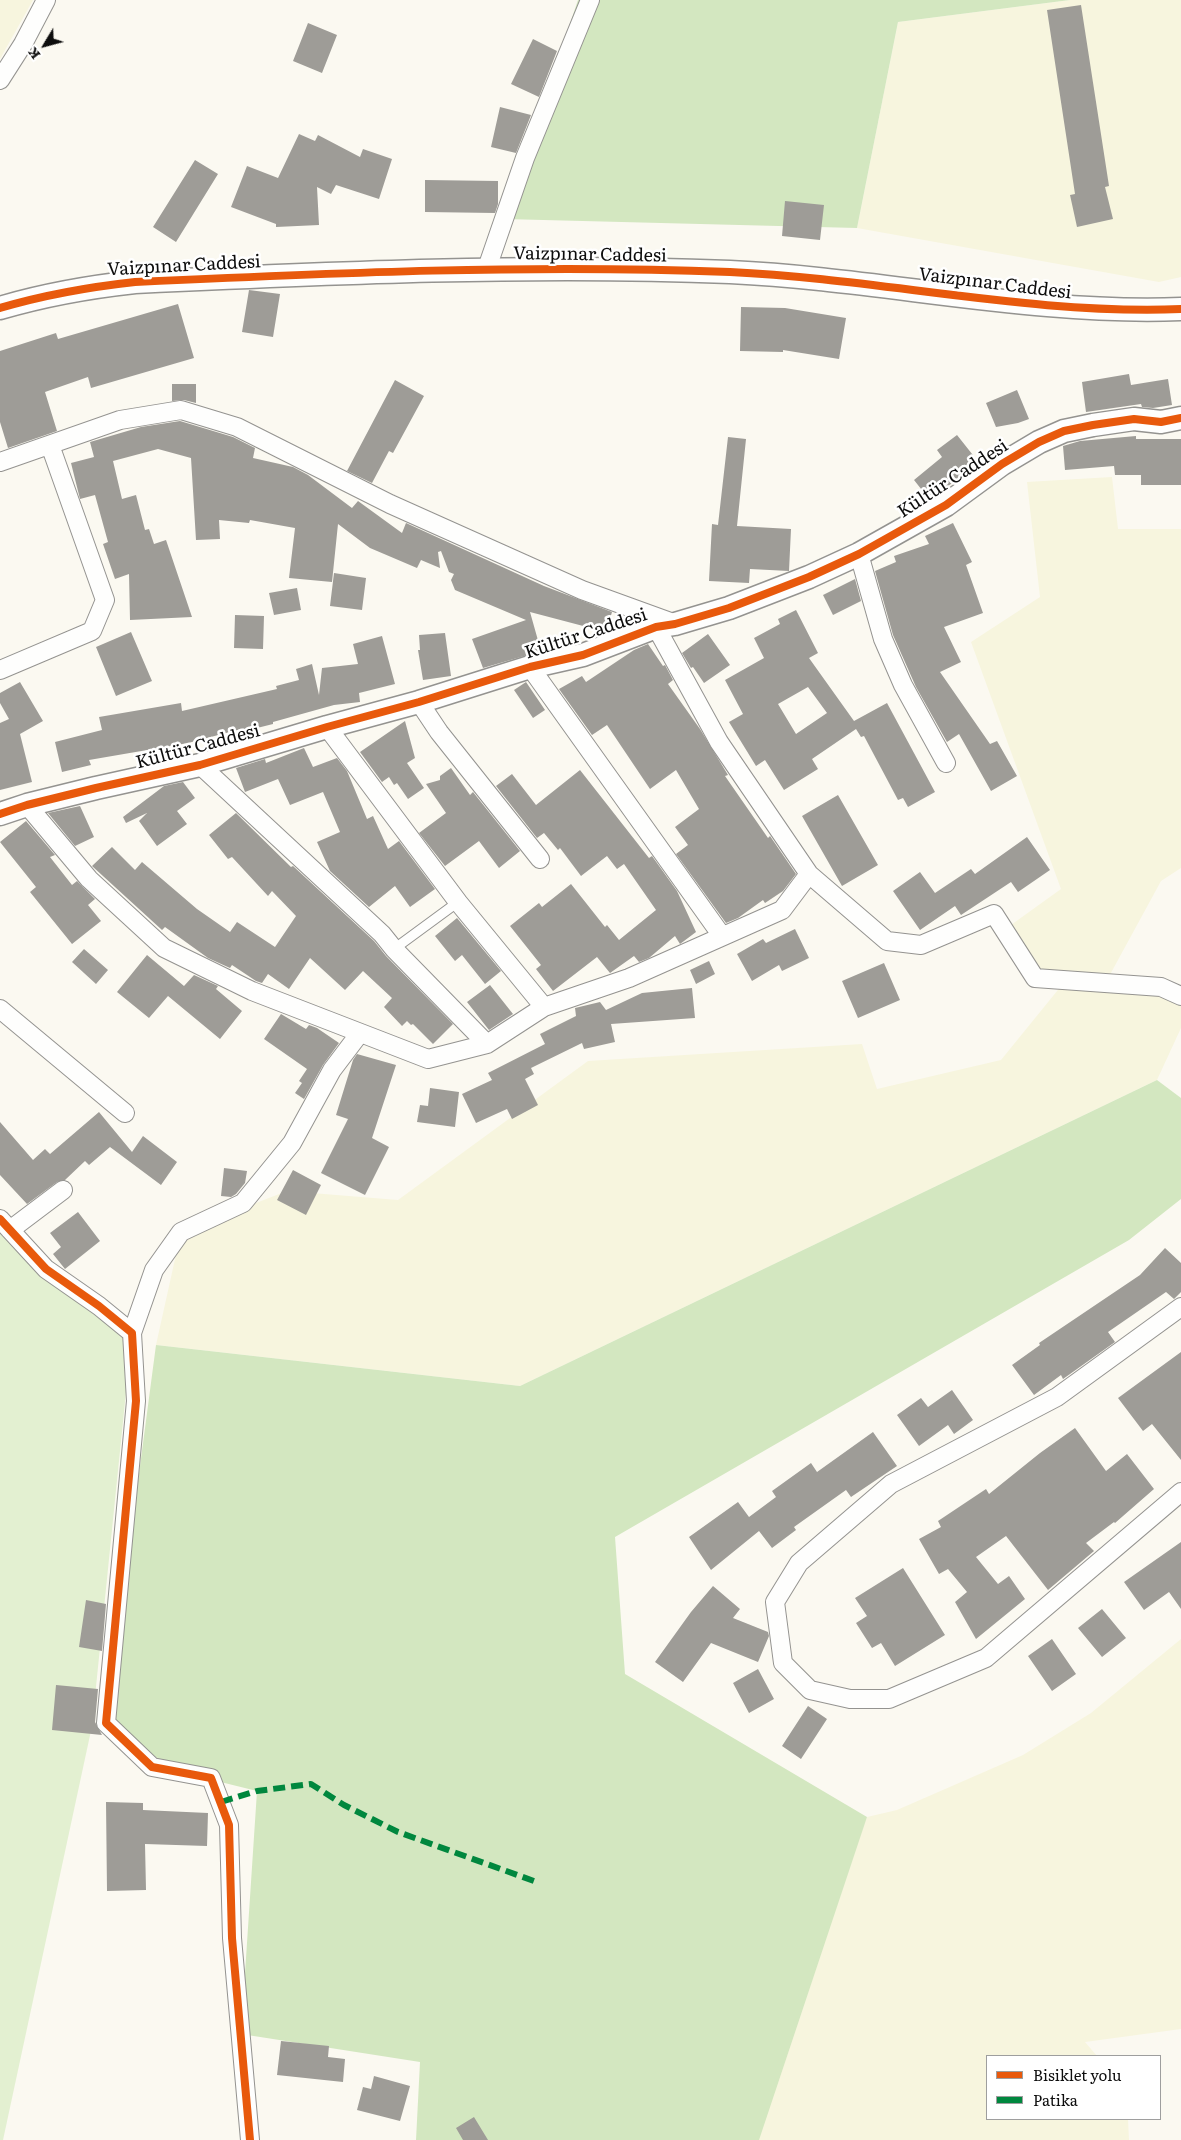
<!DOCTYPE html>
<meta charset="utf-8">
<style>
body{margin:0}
#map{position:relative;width:1181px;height:2140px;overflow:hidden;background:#fbf9f1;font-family:Literata,serif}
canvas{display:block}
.legend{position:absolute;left:986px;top:2055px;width:175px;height:65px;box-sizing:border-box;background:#fff;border:1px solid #9e9e9e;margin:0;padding:6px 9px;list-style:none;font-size:15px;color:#0d0d0d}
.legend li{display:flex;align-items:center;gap:10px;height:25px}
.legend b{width:25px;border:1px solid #9e9e9e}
.north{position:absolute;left:20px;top:20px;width:50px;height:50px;-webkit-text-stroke:4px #fff;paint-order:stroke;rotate:233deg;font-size:14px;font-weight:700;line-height:20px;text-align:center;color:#0d0d0d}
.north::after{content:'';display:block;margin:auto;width:18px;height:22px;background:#0d0d0d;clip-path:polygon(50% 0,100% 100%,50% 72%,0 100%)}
</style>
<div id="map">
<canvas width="1181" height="2140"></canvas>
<ul class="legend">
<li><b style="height:6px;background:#e8590c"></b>Bisiklet yolu</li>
<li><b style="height:6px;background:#00873e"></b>Patika</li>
</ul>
<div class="north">K</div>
</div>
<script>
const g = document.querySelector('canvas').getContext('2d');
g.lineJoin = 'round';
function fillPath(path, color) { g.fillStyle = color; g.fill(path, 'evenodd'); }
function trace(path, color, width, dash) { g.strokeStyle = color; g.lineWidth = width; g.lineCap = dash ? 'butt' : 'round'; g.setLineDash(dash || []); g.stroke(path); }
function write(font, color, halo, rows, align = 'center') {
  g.font = font + ' Literata,serif'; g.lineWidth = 5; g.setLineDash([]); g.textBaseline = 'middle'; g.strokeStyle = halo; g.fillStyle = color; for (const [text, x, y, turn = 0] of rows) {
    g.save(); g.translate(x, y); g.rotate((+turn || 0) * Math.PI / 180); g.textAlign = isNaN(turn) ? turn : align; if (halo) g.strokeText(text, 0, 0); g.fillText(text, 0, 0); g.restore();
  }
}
fillPath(new Path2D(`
 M0 0H33L0 59Z
 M1070 0H1181V277L1159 282 857 228 898 22Z
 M1112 477 1118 529H1181V868L1161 881 1106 982 1073 980 1181 1000V1028L1157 1080 520 1386 156 1345 181 1232 287 1191 398 1200 588 1061 862 1044 877 1089 1001 1060 1066 980 1035 978 1004 930 1061 889 971 642 1040 597 1027 482Z
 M1181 1639V2029L1085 2042 1097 2056H987V2119H1128L1129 2140H756L815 1938 867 1817 897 1810 1023 1755 1091 1713Z`), '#f7f5de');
fillPath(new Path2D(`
 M0 1215 132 1333 92 1726 3 2140H0Z`), '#e3f0d1');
fillPath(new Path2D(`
 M578 0H1070L898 22 857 228 504 219Z
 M1157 1080 1181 1098V1199L1129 1240 615 1537 625 1674 867 1817 759 2140H416L420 2062 241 2034 257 1791 176 1771 106 1723 156 1345 520 1386Z`), '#d3e7c0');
fillPath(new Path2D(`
 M1081 5 1109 186 1105 187 1113 219 1077 227 1070 195 1075 194 1047 10Z
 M308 23 337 35 322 73 293 61Z
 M533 39 557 51 539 97 511 84Z
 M500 107 531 115 516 153 491 147Z
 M299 134 315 141 318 135 360 157 363 149 392 159 379 199 336 185 331 194 317 187 319 225 276 227V224L231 207 247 166 278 178Z
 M195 160 218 174 176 242 153 227Z
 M425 180 498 181V204L495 213 425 212Z
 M785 201 824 205 820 240 782 236Z
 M249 290 280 294 273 337 242 332Z
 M178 304 194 358 91 388 88 377 45 392 57 431 8 448 0 422V351L56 333 58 339Z
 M741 307 785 308 846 318 839 359 783 350V352L740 351Z
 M1129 374 1131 385 1168 379 1172 405 1153 408 1142 407 1141 404 1086 412 1082 382Z
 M395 380 424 396 393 453 389 451 372 483 347 471Z
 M172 384H196V403L184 400 172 401Z
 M1017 390 1029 419 1018 423 996 427 986 403Z
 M180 421 233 437 255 448 253 458 293 467 308 475 352 508 358 501 402 533 406 523 544 586 612 612 606 632 530 612 541 651 483 668 472 639 526 620 455 590 451 580 454 574 449 572 441 551 438 552 440 568 421 560 417 568 370 548 338 524 332 582 289 578 295 528 250 520 249 523 219 520 220 539 196 540 191 458 158 449 113 461 122 499 136 495 145 530 149 529 154 544 166 540 192 617 130 620 129 574 115 579 103 544 108 542 95 495 80 499 71 463 94 457 90 442 141 427Z
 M957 435 980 464 929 499 914 480 942 457 937 450Z
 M1136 436V439H1181V485H1141V475H1115L1114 466 1065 470 1063 446 1080 441Z
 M728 437 746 439 737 526 791 529 789 571 750 569 749 583 709 581 712 524 718 525Z
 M953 523 972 562 966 565 983 613 944 627 961 662 940 672 990 744 997 741 1017 776 991 791 959 734 947 742 916 687 893 635 875 571 896 562 894 556 929 544 925 536Z
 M334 573 366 578 362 610 330 606Z
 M855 579 861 601 833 615 823 595Z
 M297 588 301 610 274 615 269 593Z
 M796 610 818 653 809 658 854 721 887 703 935 792 908 807 903 798 898 800 864 736 861 737 856 729 812 759 818 769 784 790 765 760 756 766 729 722 743 714 725 680 764 658 754 638 780 624 778 619ZM808 687 827 713 796 734 778 704Z
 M235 615 264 616 263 649 234 648Z
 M131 632 152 681 116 696 96 647Z
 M445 633 451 676 423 680 418 650H420L419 635Z
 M708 634 730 665 704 683 693 667 691 668 682 653Z
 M382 636 395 684 359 693 360 702 334 705 273 722V724L253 729 255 735 243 738 241 729 188 743 89 760 91 765 62 772 55 742 102 730 99 717 181 703 182 711 277 689 276 686 299 680 296 669 312 664 319 695 322 668 358 664 353 644Z
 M648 644 663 666 665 665 673 680 668 684 700 729 728 775 725 776 768 838 770 836 796 874 783 891 765 903 763 900 738 918 726 923 676 854 688 845 675 827 699 809 676 770 650 789 607 725 592 735 559 689 582 676 586 682 634 650Z
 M20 682 43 721 20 734 32 782 0 790V723L9 719 0 703V693Z
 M526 682 545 710 533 718 514 690Z
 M405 721 415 758 407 763 424 788 408 799 397 783 394 785 389 777 382 782 360 752Z
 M304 748 313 767 337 758 347 771 367 819 373 816 388 849 399 841 435 889 410 907 395 886 369 907 330 871 317 842 340 832 323 792 290 805 278 779 245 792 236 768 265 759 266 763Z
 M451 768 470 795 473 792 520 851 499 868 479 841 445 866 419 833 446 813 426 784 440 780V776Z
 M580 770 649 858 652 856 677 891 696 932 680 944 675 936 649 958 639 962 634 956 610 973 597 957 553 991 536 969 541 965 510 926 539 903 542 907 571 884 605 927 607 925 619 940 656 910 624 864 617 869 607 856 581 876 560 848 558 850 544 833 537 838 496 786 512 774 536 805Z
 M183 782 195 798 177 811 187 824 157 846 139 821 147 813 126 823 123 817 164 786Z
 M838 795 878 865 842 886 802 816Z
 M80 806 94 837 75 846 48 813Z
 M236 813 291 867 293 866 374 941 386 956 453 1024 433 1044 413 1024 411 1025 407 1021 402 1026 384 1007 392 998 363 971 345 990 310 958 289 989 268 974 262 983 256 981 232 965 230 968 208 958 165 927 162 930 92 866 112 847 135 870 142 862 197 909 230 932 237 922 275 947 296 916 272 891 268 896 232 857 228 859 209 835Z
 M26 821 55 855 50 857 72 885 77 881 95 899 88 905 101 921 72 944 30 892 36 887 0 842Z
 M1027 837 1050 870 1018 892 1011 882 961 915 955 906 920 930 893 891 920 872 935 893 971 869 975 874Z
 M457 918 501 971 485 984 462 955 455 961 435 936Z
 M795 929 809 958 782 971 779 965 752 981 737 954 763 939 766 943Z
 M84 949 108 970 96 984 72 962Z
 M147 955 184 986 194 975 218 986 216 989 242 1011 220 1039 168 996 149 1018 117 992Z
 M709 961 715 974 696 984 690 970Z
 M884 963 900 1000 858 1018 842 981Z
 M490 985 513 1014 489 1030 467 1002Z
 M692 988 695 1018 611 1024 615 1042 584 1049 582 1043 531 1068 534 1074 525 1079 538 1105 512 1119 507 1109 476 1123 462 1094 492 1080 488 1073 545 1044 540 1034 576 1016 575 1008 600 1002 606 1010 642 993Z
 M281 1014 306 1029 309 1025 317 1028 339 1043 323 1065 304 1099 295 1093 302 1083 299 1081 307 1069 264 1039Z
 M357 1054 396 1065 372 1138 389 1147 365 1195 321 1173 348 1119 336 1115 353 1060Z
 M430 1088 459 1092 455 1127 417 1122 420 1105 428 1106Z
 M99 1112 132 1152 143 1136 177 1162 161 1185 110 1147 89 1165 85 1161 65 1180 57 1182 27 1204 0 1175V1122L33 1160 45 1149 50 1154Z
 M224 1168 247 1171 245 1183 236 1194 231 1197 221 1196Z
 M293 1170 321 1185 306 1215 277 1200Z
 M78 1212 100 1241 65 1269 53 1254 61 1247 50 1233Z
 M1165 1248 1181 1263V1292L1174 1299 1166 1292 1108 1332 1115 1342 1063 1379 1061 1375 1034 1395 1012 1365 1040 1345 1039 1343 1140 1275Z
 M1181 1352V1460L1152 1424 1143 1431 1118 1398Z
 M952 1390 973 1420 954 1434 948 1425 919 1446 897 1415 921 1398 928 1407Z
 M1075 1428 1106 1471 1127 1454 1154 1489 1115 1523 1114 1522 1086 1543 1094 1551 1048 1590 1006 1536 976 1557 998 1584 1009 1576 1025 1599 976 1639 955 1602 967 1592 948 1569 939 1574 919 1539 941 1527 938 1521 986 1489 989 1494 1040 1453Z
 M873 1432 897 1466 851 1497 846 1490 794 1527 796 1530 772 1548 759 1531 711 1570 689 1537 738 1502 749 1517 776 1497 772 1491 811 1463 817 1472Z
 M1181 1542V1609L1169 1592 1144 1610 1124 1582Z
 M903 1568 945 1635 895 1666 881 1643 872 1648 856 1623 867 1616 855 1598Z
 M713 1586 740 1609 733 1618 768 1632 769 1636 758 1662 711 1643 683 1682 655 1662 691 1612Z
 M86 1600 106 1604 102 1651 79 1647Z
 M1102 1609 1126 1638 1102 1657 1078 1628Z
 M1052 1639 1076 1674 1052 1691 1028 1656Z
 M758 1669 774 1699 749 1713 733 1683Z
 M56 1685 98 1689 95 1722 102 1735 52 1730Z
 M808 1706 827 1719 801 1759 782 1746Z
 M106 1802 143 1803V1810L208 1813 207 1846 145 1844 146 1890 107 1891Z
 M281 2041 329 2046 328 2057 345 2059 343 2082 277 2075Z
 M374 2076 410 2086 400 2121 357 2110 363 2087 371 2089Z
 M474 2117 488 2140H463L456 2128Z`), '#9e9c97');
const service = new Path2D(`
 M394 949 458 902`);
const minor = new Path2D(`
 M0 80 23 44 46 0
 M487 268 525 158 590 0
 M0 462 120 420 181 410 237 427 390 504 582 590 673 623
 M859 554 883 639 903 685 946 763
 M656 627 719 742 809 874 887 941 921 945 994 914 1035 978 1161 987 1181 996
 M530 667 722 936
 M0 670 92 631 105 600 50 445
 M419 702 439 732 540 859
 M327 727 458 902 544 1007
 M200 765 382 934 394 949 487 1044
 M27 805 89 879 164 948 252 991 428 1059 487 1044 544 1007 629 978 782 910 809 874
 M0 1009 125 1113
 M0 1219 46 1269 99 1306 132 1333 136 1401 106 1723 152 1767 211 1778 229 1825 232 1938 250 2140
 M10 1230 63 1190
 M1181 1307 1057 1397 891 1484 799 1563 775 1602 783 1663 810 1690 850 1699H889L986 1658 1181 1492
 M132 1333 154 1270 181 1232 243 1203 292 1143 332 1070 360 1033`);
const tertiary = new Path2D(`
 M0 308C44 295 89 287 135 282 333 273 532 264 730 272 881 279 1030 315 1181 309
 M0 814 27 805 96 788 200 765 327 727 419 702 530 667 583 655 656 627 675 624 729 608 809 577 859 554 946 505 1002 464 1039 442 1064 431 1093 425 1134 419 1161 422 1181 418`);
trace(service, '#949390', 11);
trace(minor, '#949390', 20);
trace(tertiary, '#949390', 25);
trace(service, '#fefefd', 9);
trace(minor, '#fefefd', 18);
trace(tertiary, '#fefefd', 22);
trace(new Path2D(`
 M221 1802 257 1791 311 1784 344 1805 398 1832 534 1881`), '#00873e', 6, [12, 6]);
trace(new Path2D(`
 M0 308C44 295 89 287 135 282 333 273 532 264 730 272 881 279 1030 315 1181 309
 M0 814 27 805 96 788 200 765 327 727 419 702 530 667 583 655 656 627 675 624 729 608 809 577 859 554 946 505 1002 464 1039 442 1064 431 1093 425 1134 419 1161 422 1181 418
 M0 1219 46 1269 99 1306 132 1333 136 1401 106 1723 152 1767 211 1778 229 1825 232 1938 250 2140`), '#e8590c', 8);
write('18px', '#0d0d0d', '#fff', [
 ["Vaizpınar Caddesi",590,255,1],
 ["Vaizpınar Caddesi",184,266,-3],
 ["Vaizpınar Caddesi",995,284,7],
 ["Kültür Caddesi",953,479,-33],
 ["Kültür Caddesi",586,634,-18],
 ["Kültür Caddesi",198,747,-15]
]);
</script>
